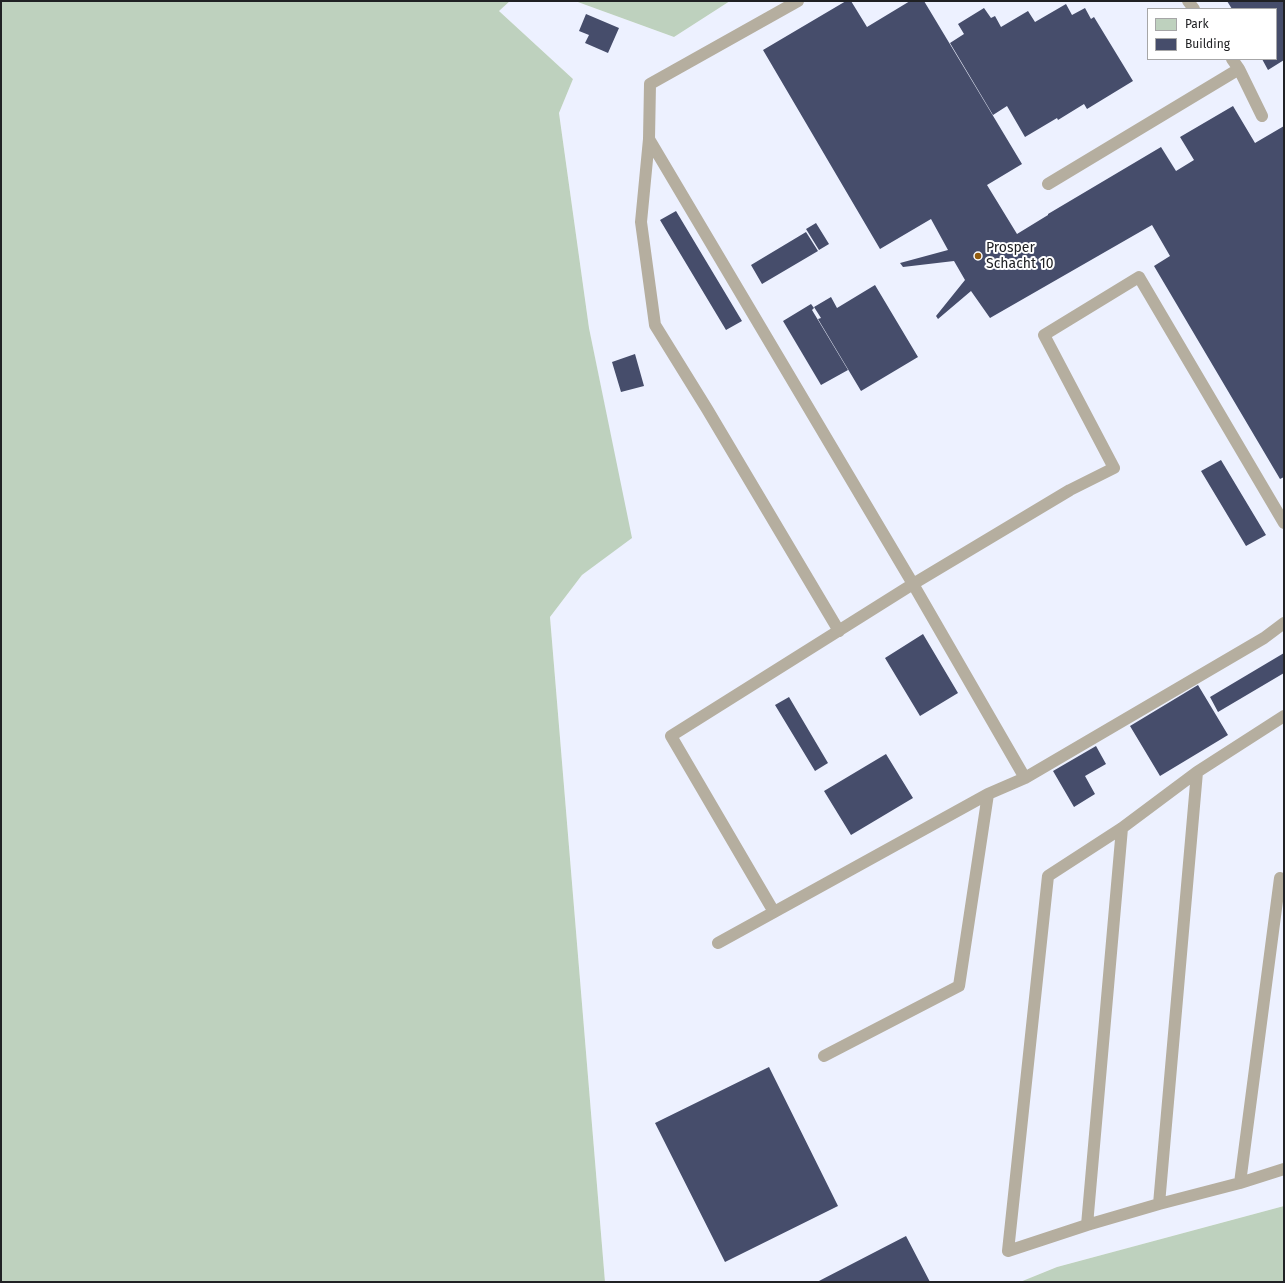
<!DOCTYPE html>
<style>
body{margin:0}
#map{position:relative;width:1285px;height:1283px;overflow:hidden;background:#f9fafe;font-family:"Fira Sans",sans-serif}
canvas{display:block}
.frame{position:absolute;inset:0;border:2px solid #202124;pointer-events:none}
.legend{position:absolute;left:1147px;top:8px;width:130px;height:52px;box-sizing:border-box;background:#fff;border:1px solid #a6a6a7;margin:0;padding:5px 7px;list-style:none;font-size:12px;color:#202124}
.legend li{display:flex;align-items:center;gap:8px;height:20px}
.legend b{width:20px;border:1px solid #a6a6a7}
</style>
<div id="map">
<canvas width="1285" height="1283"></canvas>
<div class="frame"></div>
<ul class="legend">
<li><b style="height:11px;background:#bed1be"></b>Park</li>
<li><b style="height:11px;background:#464d6b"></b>Building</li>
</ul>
</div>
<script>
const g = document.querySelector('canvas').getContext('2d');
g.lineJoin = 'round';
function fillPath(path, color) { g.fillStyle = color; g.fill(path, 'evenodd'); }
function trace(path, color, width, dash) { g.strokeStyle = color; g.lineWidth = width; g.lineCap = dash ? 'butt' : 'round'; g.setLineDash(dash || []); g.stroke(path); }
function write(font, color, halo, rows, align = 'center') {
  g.font = font + ' "Fira Sans",sans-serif'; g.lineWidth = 4; g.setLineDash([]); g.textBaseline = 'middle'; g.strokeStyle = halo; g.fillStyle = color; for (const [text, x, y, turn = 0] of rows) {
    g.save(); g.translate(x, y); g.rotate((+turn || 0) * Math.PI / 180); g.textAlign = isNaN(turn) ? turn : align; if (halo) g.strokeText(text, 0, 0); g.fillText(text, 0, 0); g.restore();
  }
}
fillPath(new Path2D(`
 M510 1H575L674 37 730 1H1284V1206L1057 1267 1020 1282H605L550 617 582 575 631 538 589 328 559 113 573 79 499 11ZM1148 9H1276V59H1148Z`), '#edf1ff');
fillPath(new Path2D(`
 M1 1H510L499 11 573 79 559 113 589 328 632 538 582 575 550 617 605 1282H1Z
 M575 1H730L674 37Z
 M1284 1206V1282H1020L1057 1267Z`), '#bed1be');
fillPath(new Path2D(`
 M846 1H851L867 27 910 1H924L1022 164 987 185 1017 234 1048 215V214L1161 147 1176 171 1194 160 1180 137 1233 106 1255 143 1284 126V477L1280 479 1154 266 1170 256 1152 225 990 318 971 291 938 319 936 316 965 280 954 261 903 267 900 263 948 250 931 219 880 249 763 50Z
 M1227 1H1284V60L1268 70 1262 59H1276V9H1232Z
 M1066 4 1072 15 1085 8 1091 19 1094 17 1133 81 1087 109 1084 104 1058 120 1057 118 1025 137 1007 106 993 115 950 43 964 34 958 24 984 8 991 18 995 16 1001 27 1028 11 1035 22Z
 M586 14 619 28 608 53 585 43 589 35 579 31Z
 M676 211 742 321 726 330 660 220Z
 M816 223 829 244 819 250 806 229Z
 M806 232 818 251 762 284 751 265Z
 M875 285 918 357 861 391 818 319 821 318 814 307 831 297 837 308Z
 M811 304 814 308 812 310 848 370 821 385 783 321Z
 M635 354 644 386 621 392 612 362Z
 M1221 460 1266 535 1246 546 1201 471Z
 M923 634 958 693 920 716 885 658Z
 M1284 653V673L1218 712 1210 697Z
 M1198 685 1228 735 1160 776 1130 726Z
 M789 697 828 763 815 771 775 705Z
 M1096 746 1106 764 1085 776 1095 794 1074 807 1053 771Z
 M886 754 913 798 851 835 824 791Z
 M769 1067 838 1206 725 1262 655 1123Z
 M906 1236 930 1282H817Z`), '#464d6b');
trace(new Path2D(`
 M798 1 650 84 649 139 913 584 1025 778
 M1188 1 1194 9
 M1232 59 1239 69 1262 116
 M649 139 641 222 655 325 707 409 839 631
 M1048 184 1239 69
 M1280 878 1240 1183 1284 1169
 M774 912 671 736 913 584 1070 490 1114 468 1044 335 1139 277 1284 523
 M718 943 988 794 1025 778 1264 638 1284 623
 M824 1056 959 986 988 794
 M1240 1183 1159 1204 1087 1225 1008 1251 1048 876 1122 828 1197 772 1284 716
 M1159 1204 1197 772
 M1087 1225 1122 828`), '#b5ae9f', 12);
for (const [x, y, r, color] of [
 [978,256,4,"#915c10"]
]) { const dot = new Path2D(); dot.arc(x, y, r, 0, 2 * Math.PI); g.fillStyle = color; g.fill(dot); trace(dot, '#fff', 1.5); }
write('14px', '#202124', '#fff', [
 ["Prosper",986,248],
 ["Schacht 10",986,264]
], 'left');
</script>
